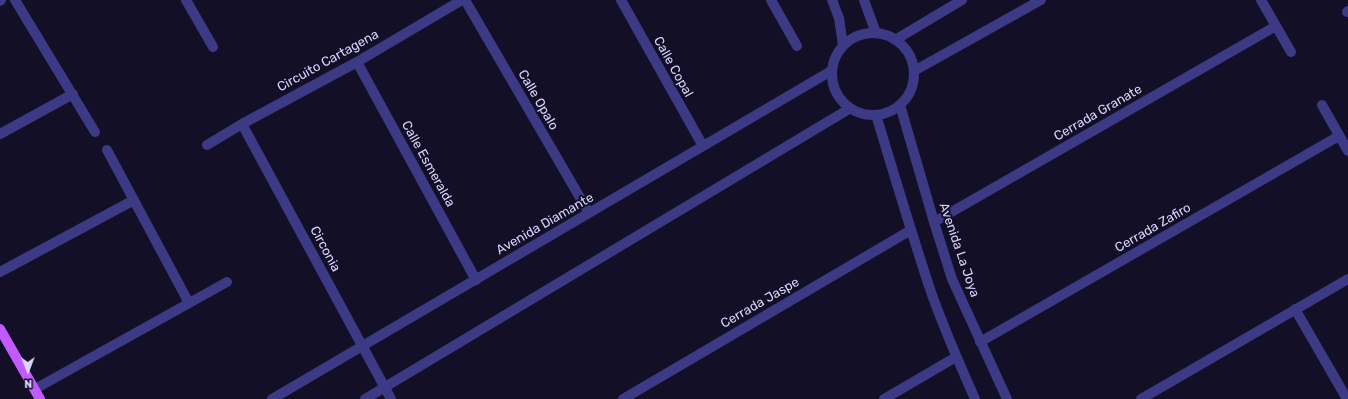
<!DOCTYPE html>
<style>
body{margin:0}
#map{position:relative;width:1348px;height:399px;overflow:hidden;background:#130f26;font-family:Rubik,sans-serif}
canvas{display:block}
.north{position:absolute;left:8px;top:351px;width:40px;height:40px;-webkit-text-stroke:3px #130f26;paint-order:stroke;rotate:179deg;font-size:11px;font-weight:700;line-height:16px;text-align:center;color:#d9d4ff}
.north::after{content:'';display:block;margin:auto;width:14px;height:18px;background:#d9d4ff;clip-path:polygon(50% 0,100% 100%,50% 72%,0 100%)}
</style>
<div id="map">
<canvas width="1348" height="399"></canvas>
<div class="north">N</div>
</div>
<script>
const g = document.querySelector('canvas').getContext('2d');
g.lineJoin = 'round';
function trace(path, color, width, dash) { g.strokeStyle = color; g.lineWidth = width; g.lineCap = dash ? 'butt' : 'round'; g.setLineDash(dash || []); g.stroke(path); }
function write(font, color, halo, rows, align = 'center') {
  g.font = font + ' Rubik,sans-serif'; g.lineWidth = 4; g.setLineDash([]); g.textBaseline = 'middle'; g.strokeStyle = halo; g.fillStyle = color; for (const [text, x, y, turn = 0] of rows) {
    g.save(); g.translate(x, y); g.rotate((+turn || 0) * Math.PI / 180); g.textAlign = isNaN(turn) ? turn : align; if (halo) g.strokeText(text, 0, 0); g.fillText(text, 0, 0); g.restore();
  }
}
trace(new Path2D(`
 M15 0 95 132
 M186 0 213 47
 M465 0 589 213
 M621 0 703 146
 M771 0 797 46
 M1261 0 1291 52
 M0 1 1 0
 M1347 12 1348 11
 M895 40 962 0
 M357 62 476 280
 M914 71 1041 0
 M1322 105 1348 151
 M242 124 391 399
 M0 134 73 94
 M207 145 242 124 357 62 462 0
 M107 150 189 303
 M934 222 1276 26
 M0 272 134 200
 M1295 309 1347 399
 M980 342 1339 136
 M35 389 227 282
 M272 399 831 71
 M365 399 849 109
 M623 399 911 230
 M884 399 956 357
 M1141 399 1348 279`), '#3d3a85', 10);
trace(new Path2D(`
 M832 0 839 18 843 45
 M864 0 876 33
 M832 74a41 41 0 1 1 82 0a41 41 0 1 1-82 0Z
 M900 105 934 222 952 279 1007 399
 M876 115C894 174 911 232 930 289 943 327 959 363 975 399`), '#3d3a85', 10);
trace(new Path2D(`
 M0 329 40 399`), '#c25bff', 10);
write('13px', '#d9d4ff', '#130f26', [
 ["Circuito Cartagena",328,61,-29],
 ["Calle Copal",673,67,61],
 ["Calle Opalo",538,100,60],
 ["Cerrada Granate",1098,113,-30],
 ["Calle Esmeralda",428,164,61],
 ["Avenida Diamante",545,224,-30],
 ["Cerrada Zafiro",1153,228,-30],
 ["Circonia",325,249,62],
 ["Avenida La Joya",959,250,71],
 ["Cerrada Jaspe",760,303,-30]
]);
</script>
